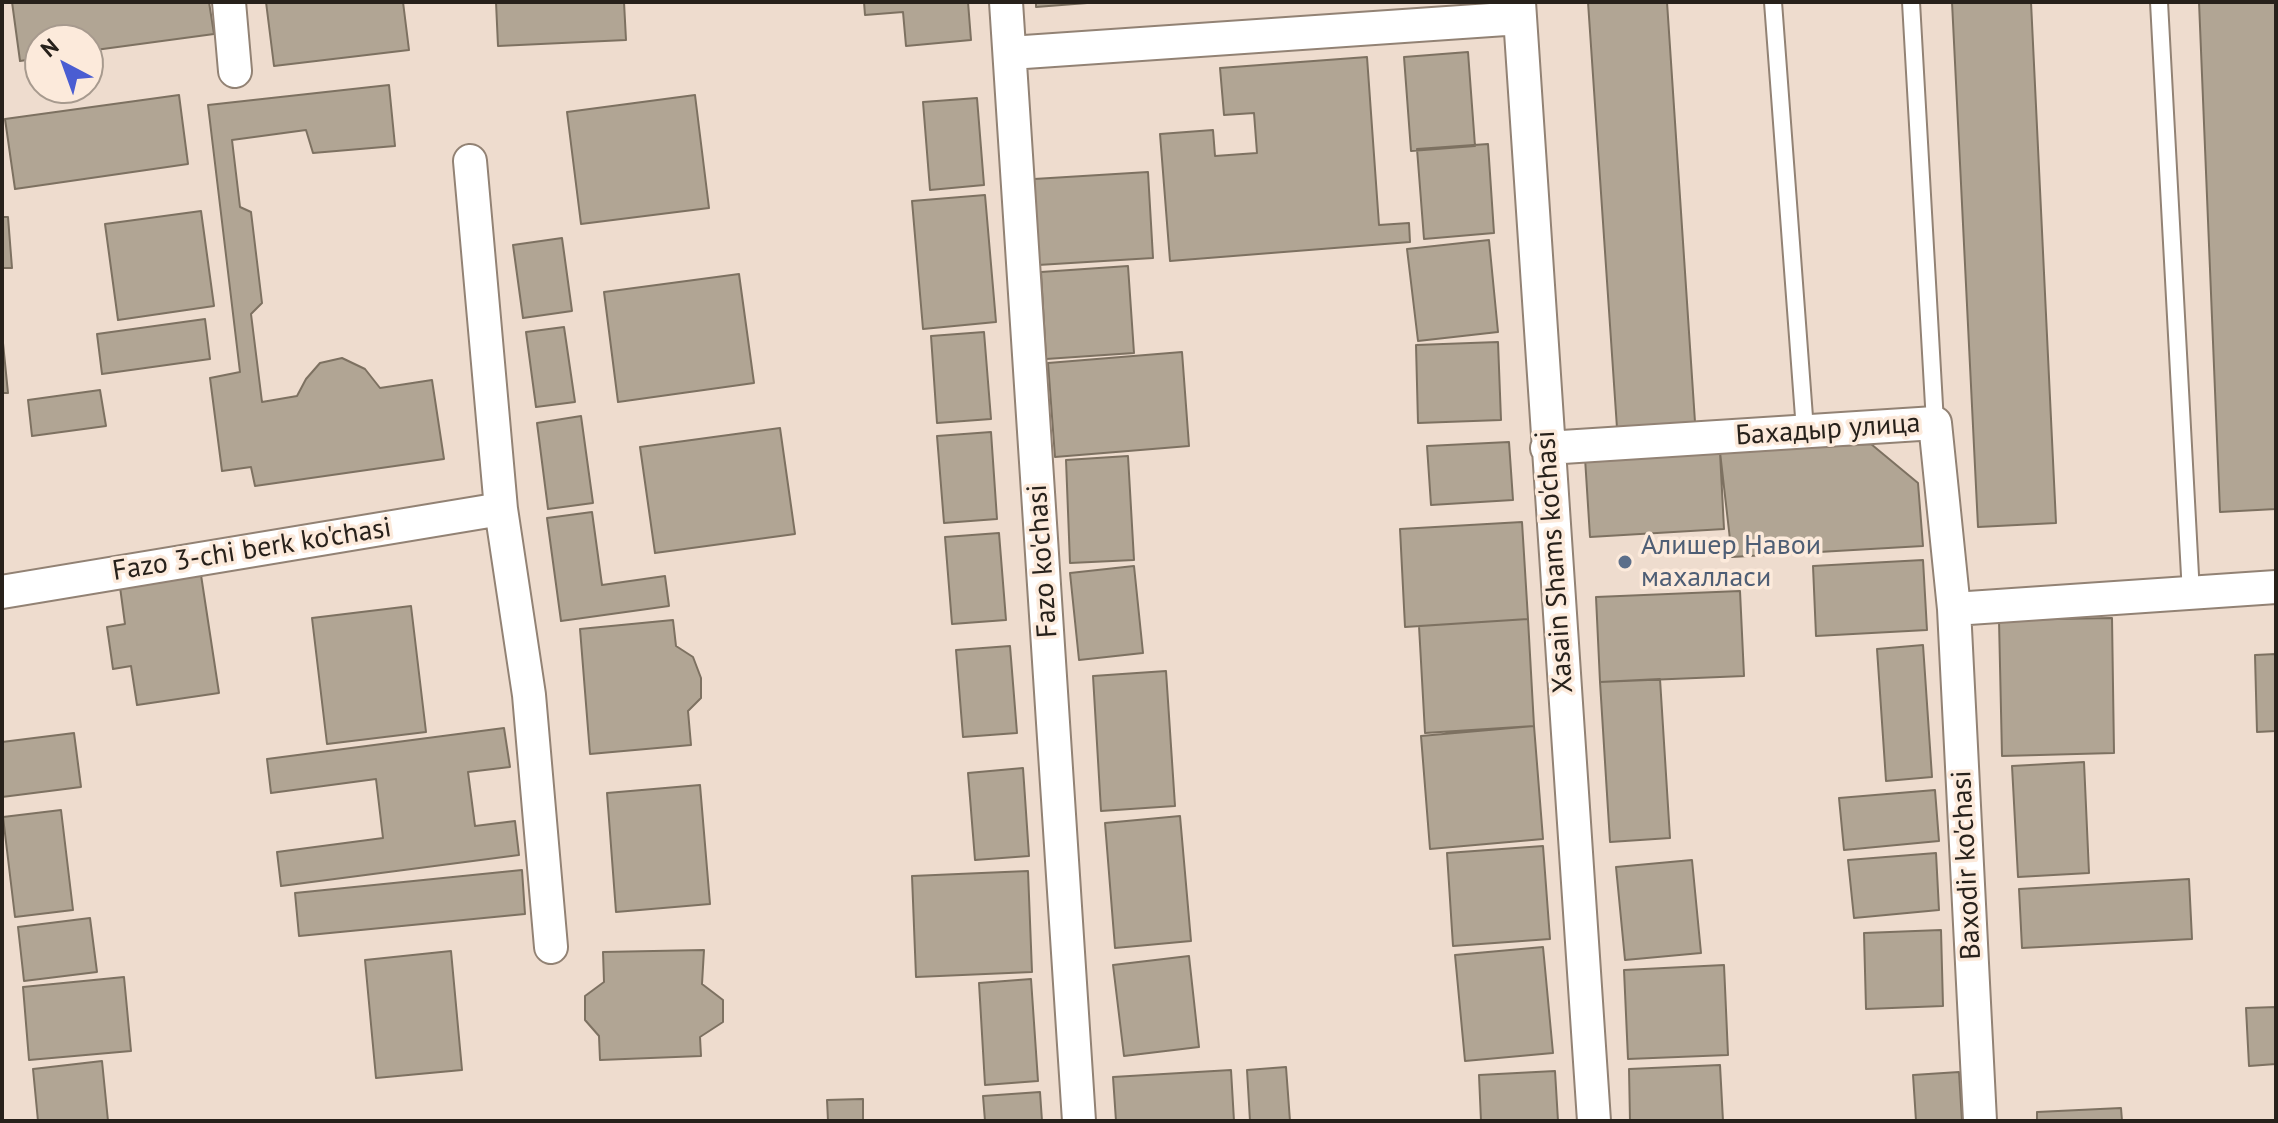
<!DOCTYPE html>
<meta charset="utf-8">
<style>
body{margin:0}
#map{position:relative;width:2278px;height:1123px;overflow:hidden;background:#eedcce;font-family:"PT Sans",sans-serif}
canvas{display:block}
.frame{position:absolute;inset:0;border:4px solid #27211b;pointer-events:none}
.north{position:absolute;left:24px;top:24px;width:80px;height:80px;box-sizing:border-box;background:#fceadb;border:2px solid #a79a8e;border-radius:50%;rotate:319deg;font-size:22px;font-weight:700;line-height:32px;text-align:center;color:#27211b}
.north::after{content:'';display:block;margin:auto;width:28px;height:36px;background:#4a5dd2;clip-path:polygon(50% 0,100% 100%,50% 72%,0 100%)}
</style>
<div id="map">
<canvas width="2278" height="1123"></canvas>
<div class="frame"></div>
<div class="north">N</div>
</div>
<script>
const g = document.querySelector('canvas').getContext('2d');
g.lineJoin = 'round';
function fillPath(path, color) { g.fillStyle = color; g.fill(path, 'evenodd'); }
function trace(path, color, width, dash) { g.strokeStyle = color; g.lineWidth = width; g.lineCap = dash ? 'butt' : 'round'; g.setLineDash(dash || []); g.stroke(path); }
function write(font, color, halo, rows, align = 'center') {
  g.font = font + ' "PT Sans",sans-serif'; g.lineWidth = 7; g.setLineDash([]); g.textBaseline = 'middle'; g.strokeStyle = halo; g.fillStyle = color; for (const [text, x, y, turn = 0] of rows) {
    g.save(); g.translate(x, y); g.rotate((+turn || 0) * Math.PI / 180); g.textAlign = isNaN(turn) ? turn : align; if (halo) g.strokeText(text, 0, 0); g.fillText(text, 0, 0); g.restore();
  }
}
const building = new Path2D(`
 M12 2H209L214 34 88 51V40H40V58L20 61Z
 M266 2H403L409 50 274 66Z
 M496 2H624L626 40 498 46Z
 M864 2H968L971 40 906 46 903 12 865 15Z
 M1036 2H1100L1036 7Z
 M1588 2H1667L1695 422 1617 428Z
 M1952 2H2031L2056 523 1978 527Z
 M2199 2H2276V509L2220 512Z
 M1468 52 1475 146 1411 151 1404 57Z
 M1367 57 1379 225 1409 223 1410 242 1170 261 1160 134 1213 130 1215 156 1257 153 1254 113 1224 115 1220 68Z
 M389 85 395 146 313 153 306 130 232 140 240 207 251 212 262 303 251 314 262 402 297 396 306 379 320 363 342 358 365 369 380 388 432 380 444 459 255 486 251 467 222 471 210 378 240 372 208 105Z
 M179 95 188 164 15 189 5 119Z
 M695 95 709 208 581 224 567 112Z
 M977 98 984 185 930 190 923 102Z
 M1488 144 1494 233 1424 239 1417 149Z
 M1148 172 1153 258 1038 265 1034 179Z
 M985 195 996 322 923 329 912 201Z
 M201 211 214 306 118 320 105 224Z
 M2 217H8L12 268H2Z
 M562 238 572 311 523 318 513 245Z
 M1489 240 1498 332 1418 341 1407 249Z
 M1128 266 1134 353 1046 359 1041 272Z
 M739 274 754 383 618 402 604 292Z
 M205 319 210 359 102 374 97 334Z
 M564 327 575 402 536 407 526 332Z
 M984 332 991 419 937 423 931 336Z
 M2 333 8 393H2Z
 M1498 342 1501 420 1418 423 1416 345Z
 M1182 352 1189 446 1055 457 1048 363Z
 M100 390 106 426 32 436 28 400Z
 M581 416 593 503 548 509 537 423Z
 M780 428 795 534 655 553 640 447Z
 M991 432 997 519 944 523 937 436Z
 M1509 442 1513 500 1431 505 1427 446Z
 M1871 444 1918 483 1923 546 1732 557 1720 452Z
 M1720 452 1724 529 1590 537 1585 458Z
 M1128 456 1134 560 1070 563 1066 460Z
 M592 512 602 585 665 576 669 606 561 621 547 518Z
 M1522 522 1528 619 1405 627 1400 529Z
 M999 533 1006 620 952 624 945 537Z
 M1923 560 1927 630 1816 636 1813 566Z
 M1134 566 1143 653 1079 660 1070 573Z
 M201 575 219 693 137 705 131 666 113 669 107 627 125 624 120 587Z
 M1740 591 1744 676 1600 682 1596 597Z
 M411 606 426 732 327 744 312 618Z
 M2112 618 2114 753 2002 756 1999 620Z
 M1528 619 1534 726 1425 733 1419 626Z
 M673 620 676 646 693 657 701 678V698L688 711 691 745 590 754 580 629Z
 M1923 645 1932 777 1886 781 1877 649Z
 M1010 646 1017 733 963 737 956 650Z
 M2276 654V731L2257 732 2255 655Z
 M1166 671 1175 806 1101 811 1093 676Z
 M1660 679 1670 838 1610 842 1600 682Z
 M1534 726 1543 839 1430 849 1421 736Z
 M504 728 510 767 468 772 475 826 515 821 519 855 281 886 277 852 383 838 376 779 271 793 267 759Z
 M74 733 81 787 2 797V742Z
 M2084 762 2089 873 2018 877 2012 766Z
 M1023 768 1029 856 975 860 968 773Z
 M700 785 710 904 616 912 607 793Z
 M1935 790 1939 841 1844 850 1839 798Z
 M61 810 73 910 15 917 3 817Z
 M1180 816 1191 941 1115 948 1105 823Z
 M1543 846 1550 939 1453 946 1447 853Z
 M1936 853 1939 910 1854 918 1848 860Z
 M1692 860 1701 953 1625 960 1616 867Z
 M522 870 525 914 299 936 295 893Z
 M1028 871 1032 972 916 977 912 876Z
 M2189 879 2192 939 2022 948 2019 889Z
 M90 918 97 972 24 981 18 927Z
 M1941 930 1943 1006 1866 1009 1864 933Z
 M1543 947 1553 1053 1465 1061 1455 955Z
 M704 950 702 984 723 1000V1022L700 1037 701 1056 600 1060 599 1036 585 1020V996L604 982 603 952Z
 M451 951 462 1070 376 1078 365 960Z
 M1189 956 1199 1047 1124 1056 1113 965Z
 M1724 965 1728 1055 1628 1059 1624 970Z
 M124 977 131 1051 29 1060 23 987Z
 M1031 979 1038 1081 985 1085 979 983Z
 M2276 1007V1064L2249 1066 2246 1008Z
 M102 1061 108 1121H38L33 1069Z
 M1720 1065 1723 1121H1630L1629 1069Z
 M1286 1067 1290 1121H1250L1247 1070Z
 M1231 1070 1234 1121H1116L1113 1077Z
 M1555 1071 1558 1121H1481L1479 1075Z
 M1959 1072 1962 1121H1916L1913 1075Z
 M1040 1092 1042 1121H985L983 1096Z
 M863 1099V1121H828L827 1100Z
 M2121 1108 2122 1121H2037V1112Z`);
fillPath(building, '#b1a594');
trace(building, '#7d7161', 2);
const service = new Path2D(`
 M1773 2 1804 417
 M1911 2 1935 423
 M2159 2 2191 594`);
const minor = new Path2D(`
 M229 2 235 71
 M1006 2 1079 1121
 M1519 2 1594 1121
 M1010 53 1520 18
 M470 161 501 509 529 695 551 947
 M1547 448 1935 423 1954 609 1980 1121
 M2 592 501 509
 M1954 609 2276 587`);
trace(service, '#928274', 20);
trace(minor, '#928274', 36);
trace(service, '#fff', 16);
trace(minor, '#fff', 32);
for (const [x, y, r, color] of [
 [1625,562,8,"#5c6f8a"]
]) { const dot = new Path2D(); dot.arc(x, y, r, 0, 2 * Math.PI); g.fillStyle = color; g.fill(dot); trace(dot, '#fceadb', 3); }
write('28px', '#27211b', '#fceadb', [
 ["Бахадыр улица",1828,430,-4],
 ["Fazo 3-chi berk ko'chasi",252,550,-9],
 ["Fazo ko'chasi",1043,561,-94],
 ["Xasain Shams ko'chasi",1555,562,-94],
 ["Baxodir ko'chasi",1967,865,-93]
]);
write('28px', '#4e5e75', '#fceadb', [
 ["Алишер Навои",1641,546],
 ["махалласи",1641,578]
], 'left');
</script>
